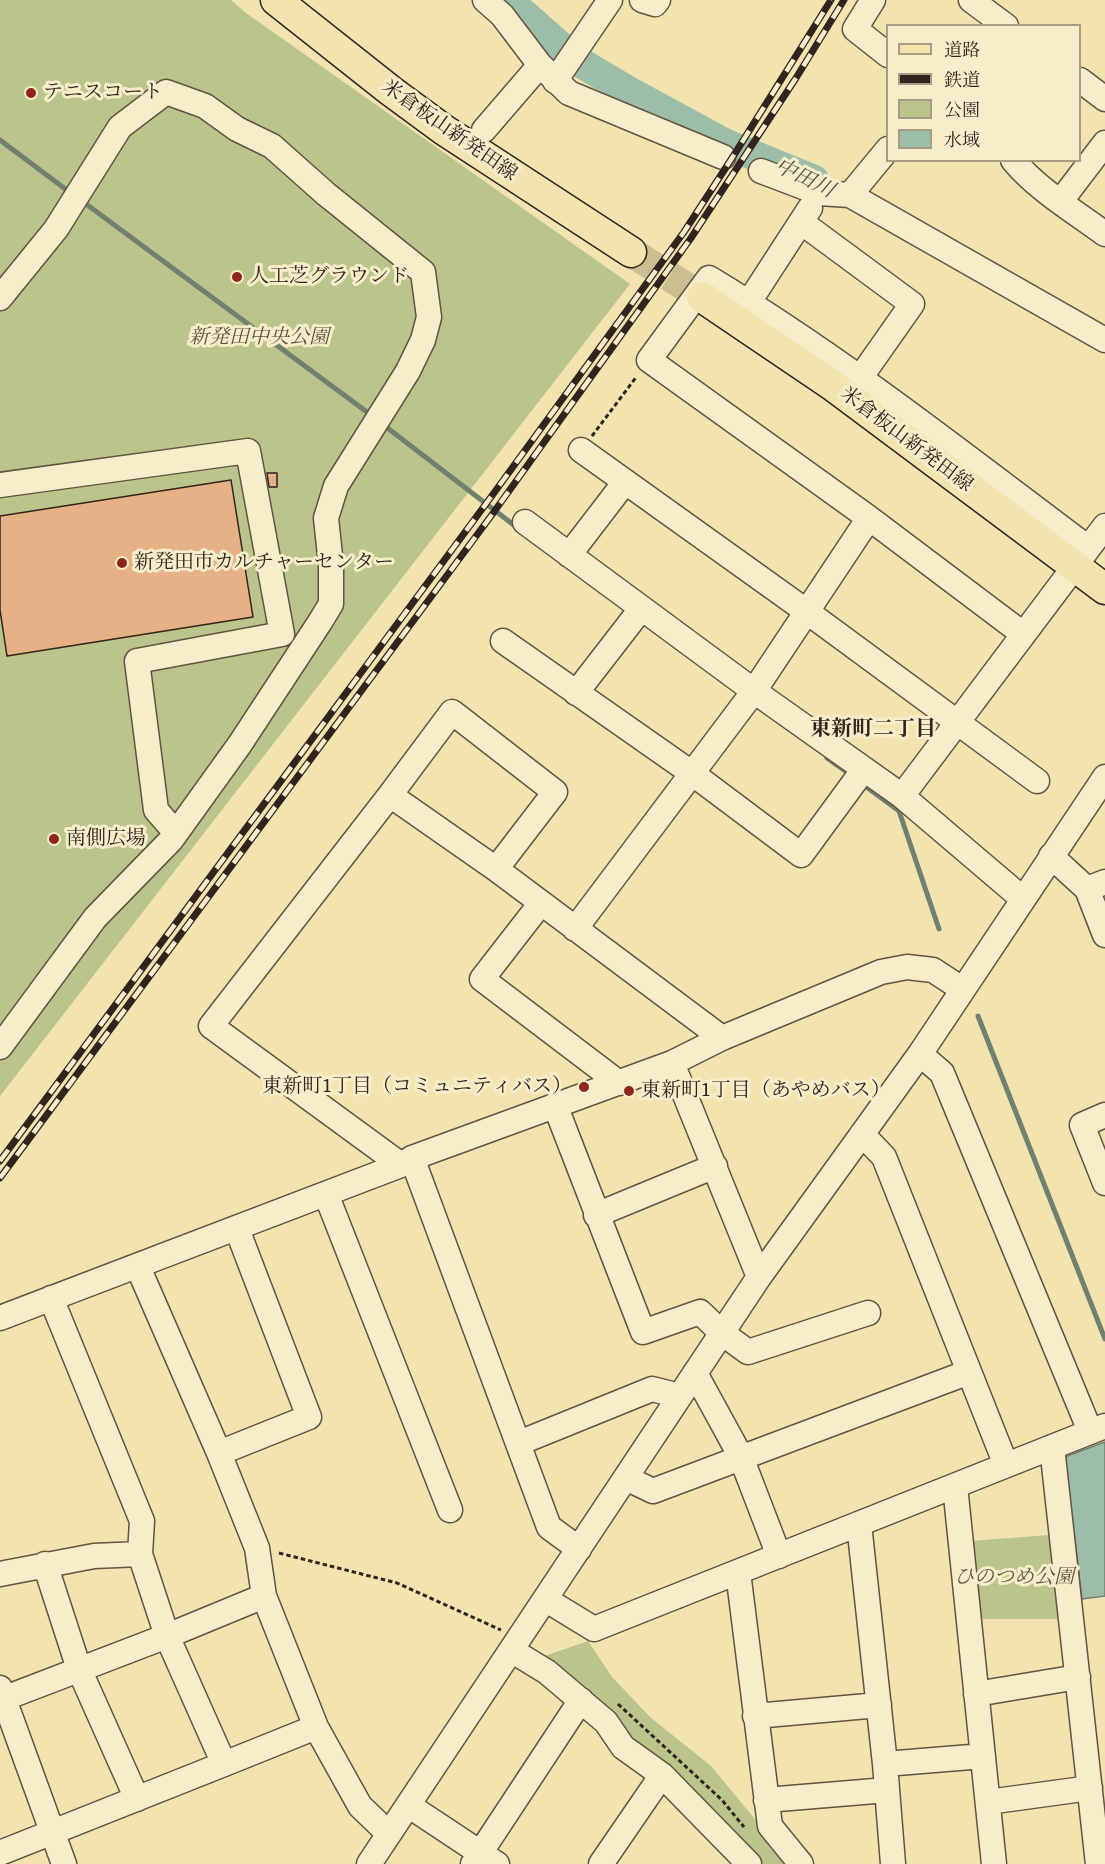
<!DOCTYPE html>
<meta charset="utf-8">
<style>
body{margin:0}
#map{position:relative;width:1105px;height:1864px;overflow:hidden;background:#f3e3af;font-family:"Gentium Book Plus","Noto Serif JP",serif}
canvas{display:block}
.legend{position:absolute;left:886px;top:24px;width:195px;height:138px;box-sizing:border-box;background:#f7edcb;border:2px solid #a89c86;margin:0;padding:8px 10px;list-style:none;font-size:18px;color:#31231e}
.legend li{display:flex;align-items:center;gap:12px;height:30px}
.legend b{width:30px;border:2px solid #a89c86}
</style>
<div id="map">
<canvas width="1105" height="1864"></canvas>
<ul class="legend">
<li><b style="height:8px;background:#f3e3af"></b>道路</li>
<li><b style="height:8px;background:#31231e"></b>鉄道</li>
<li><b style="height:16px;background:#bac48b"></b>公園</li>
<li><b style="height:16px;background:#9cbea8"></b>水域</li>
</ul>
</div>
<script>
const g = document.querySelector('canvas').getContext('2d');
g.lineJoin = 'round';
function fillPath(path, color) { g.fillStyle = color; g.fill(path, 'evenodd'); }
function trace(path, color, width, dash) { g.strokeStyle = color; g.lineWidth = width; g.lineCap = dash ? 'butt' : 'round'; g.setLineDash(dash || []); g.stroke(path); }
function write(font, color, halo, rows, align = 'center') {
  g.font = font + ' "Gentium Book Plus","Noto Serif JP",serif'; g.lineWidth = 6; g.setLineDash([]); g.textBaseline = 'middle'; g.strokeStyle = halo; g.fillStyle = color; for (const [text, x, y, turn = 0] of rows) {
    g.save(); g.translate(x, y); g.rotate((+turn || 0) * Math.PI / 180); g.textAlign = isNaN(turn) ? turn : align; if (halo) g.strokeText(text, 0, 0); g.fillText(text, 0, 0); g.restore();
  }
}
fillPath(new Path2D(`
 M0 0H231L246 13 630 284 0 1096Z
 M1049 1535 1058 1619H978L971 1541Z
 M588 1641 612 1677 650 1717 711 1766 792 1864H760L636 1745 620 1722 536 1659Z`), '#bac48b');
const water = new Path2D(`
 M1105 1442V1596L1082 1599 1065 1457Z`);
fillPath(water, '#9cbea8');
trace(water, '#718071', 1.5);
trace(new Path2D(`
 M0 140 72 194
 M82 201 371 415
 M381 423 519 529
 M827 758 851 775
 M861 783 899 811 939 929
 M978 1016 1105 1339`), '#718071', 5);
trace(new Path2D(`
 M508 0 576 60 630 92 726 144 814 180`), '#9cbea8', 30);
const building = new Path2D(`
 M267 473H277V487H269Z
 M231 480 253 617 7 656 0 610V516Z`);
fillPath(building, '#e5b185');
trace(building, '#31231e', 1.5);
trace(new Path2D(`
 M631 252 702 297`), '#ccbd92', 30, [30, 15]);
const minor = new Path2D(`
 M485 0 502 15 540 65 569 93 723 157
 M642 0 655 4 658 0
 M873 0 855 29 888 55
 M971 0 1006 26
 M1080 80 1105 99
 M555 81 610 0
 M484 130 540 65
 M1013 160C1038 190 1074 211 1105 234
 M761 171 819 193 850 195 1105 340
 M850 195 888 149
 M1060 202 1105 143
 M801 222 912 304 860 378
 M0 298 56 229 120 127 166 92 205 106 237 129 272 146 326 194 423 272 429 317 423 340 408 371 336 486 326 518 331 565V604L320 622 240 744 171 840 95 918 0 1047
 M749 302 810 208
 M581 450 806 611 1037 781
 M0 485 248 451 282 634 137 661 156 810 176 833
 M525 522 754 691 902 796 1023 899
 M569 555 625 482
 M1023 634 869 518 649 360 709 278C842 358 964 455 1088 548
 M503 641 693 774 801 855 864 769
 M576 693 641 609
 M390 795 496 869 722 1038
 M902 796 1105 526
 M1051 856 1087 889 1105 882
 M1087 889 1105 935
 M541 903 482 979 619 1083
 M575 929 754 691 869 518
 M920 1054 942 1073 1090 1431
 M672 1063 759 1277
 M555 1105 643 1332 700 1312 722 1333 748 1352 868 1313
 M1105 1115 1082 1125 1105 1183
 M862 1134 884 1157 1006 1465
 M412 1158 549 1527 579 1549
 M401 1165 211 1026 390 795 452 712 555 792 496 869
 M326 1194 450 1510
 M596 1215 715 1166
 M138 1267 219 1453 257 1548 264 1596 316 1727 360 1806 389 1834
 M51 1298 142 1521 140 1554
 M0 1318 401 1165 412 1158 672 1063 722 1038 881 972 907 967 933 970 962 989
 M695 1373 741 1457 779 1556
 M519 1443 652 1389 680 1396
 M1052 1447 1098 1864
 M219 1453 309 1417 237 1229
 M626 1478 653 1491 969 1372
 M955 1486 994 1864
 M859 1524 885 1764 893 1864
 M45 1564 79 1669 137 1799
 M738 1572 770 1826 801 1864
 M0 1574 94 1556 140 1554 167 1636 224 1764 0 1853
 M545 1599 594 1629 1105 1426
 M511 1650 547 1672 606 1722 623 1747 662 1775 749 1864
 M0 1688 64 1864
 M976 1694 1078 1677
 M0 1700 167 1636 264 1596
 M755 1716 879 1705
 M224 1764 316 1727
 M885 1764 983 1756
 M766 1800 887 1790
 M988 1802 1090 1788
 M408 1805 497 1864
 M369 1864 759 1277 920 1054 1105 777
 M473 1864 581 1700
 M601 1864 662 1775`);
const major = new Path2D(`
 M276 0 391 91 444 130 631 252
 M702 297 832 385 1105 589`);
trace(minor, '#625342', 27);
trace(major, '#31231e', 33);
trace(new Path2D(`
 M592 436 637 376
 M279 1553 397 1583 501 1630
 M618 1704 722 1800 744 1827`), '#31231e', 3, [4.5, 3]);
trace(minor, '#f7edcb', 24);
trace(major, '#f3e3af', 30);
const rail = new Path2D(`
 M0 1161 491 497 684 232 734 155 831 0
 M0 1178 491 516 691 238 796 78 844 0`);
trace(rail, '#31231e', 7);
trace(rail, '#f7edcb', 4.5, [14]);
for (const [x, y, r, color] of [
 [31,93,6,"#8f2418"],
 [237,277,6,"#8f2418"],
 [122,563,6,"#8f2418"],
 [54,839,6,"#8f2418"],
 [584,1087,6,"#8f2418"],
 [629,1091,6,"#8f2418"]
]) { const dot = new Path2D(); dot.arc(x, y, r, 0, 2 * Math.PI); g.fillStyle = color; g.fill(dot); trace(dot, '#f7edcb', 2); }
write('20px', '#31231e', '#f7edcb', [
 ["テニスコート",43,93],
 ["人工芝グラウンド",249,277],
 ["新発田市カルチャーセンター",134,563],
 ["南側広場",66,839],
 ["東新町1丁目（コミュニティバス）",572,1087,"right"],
 ["東新町1丁目（あやめバス）",641,1091]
], 'left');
write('20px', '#31231e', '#f7edcb', [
 ["米倉板山新発田線",449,131,35],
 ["米倉板山新発田線",906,440,37]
]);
write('italic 20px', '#5a533f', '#f7edcb', [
 ["新発田中央公園",259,338],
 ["ひのつめ公園",1014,1578]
]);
write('italic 21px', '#515247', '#f7edcb', [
 ["中田川",804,179,26]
]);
write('bold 21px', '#31231e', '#f7edcb', [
 ["東新町二丁目",873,730]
]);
</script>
